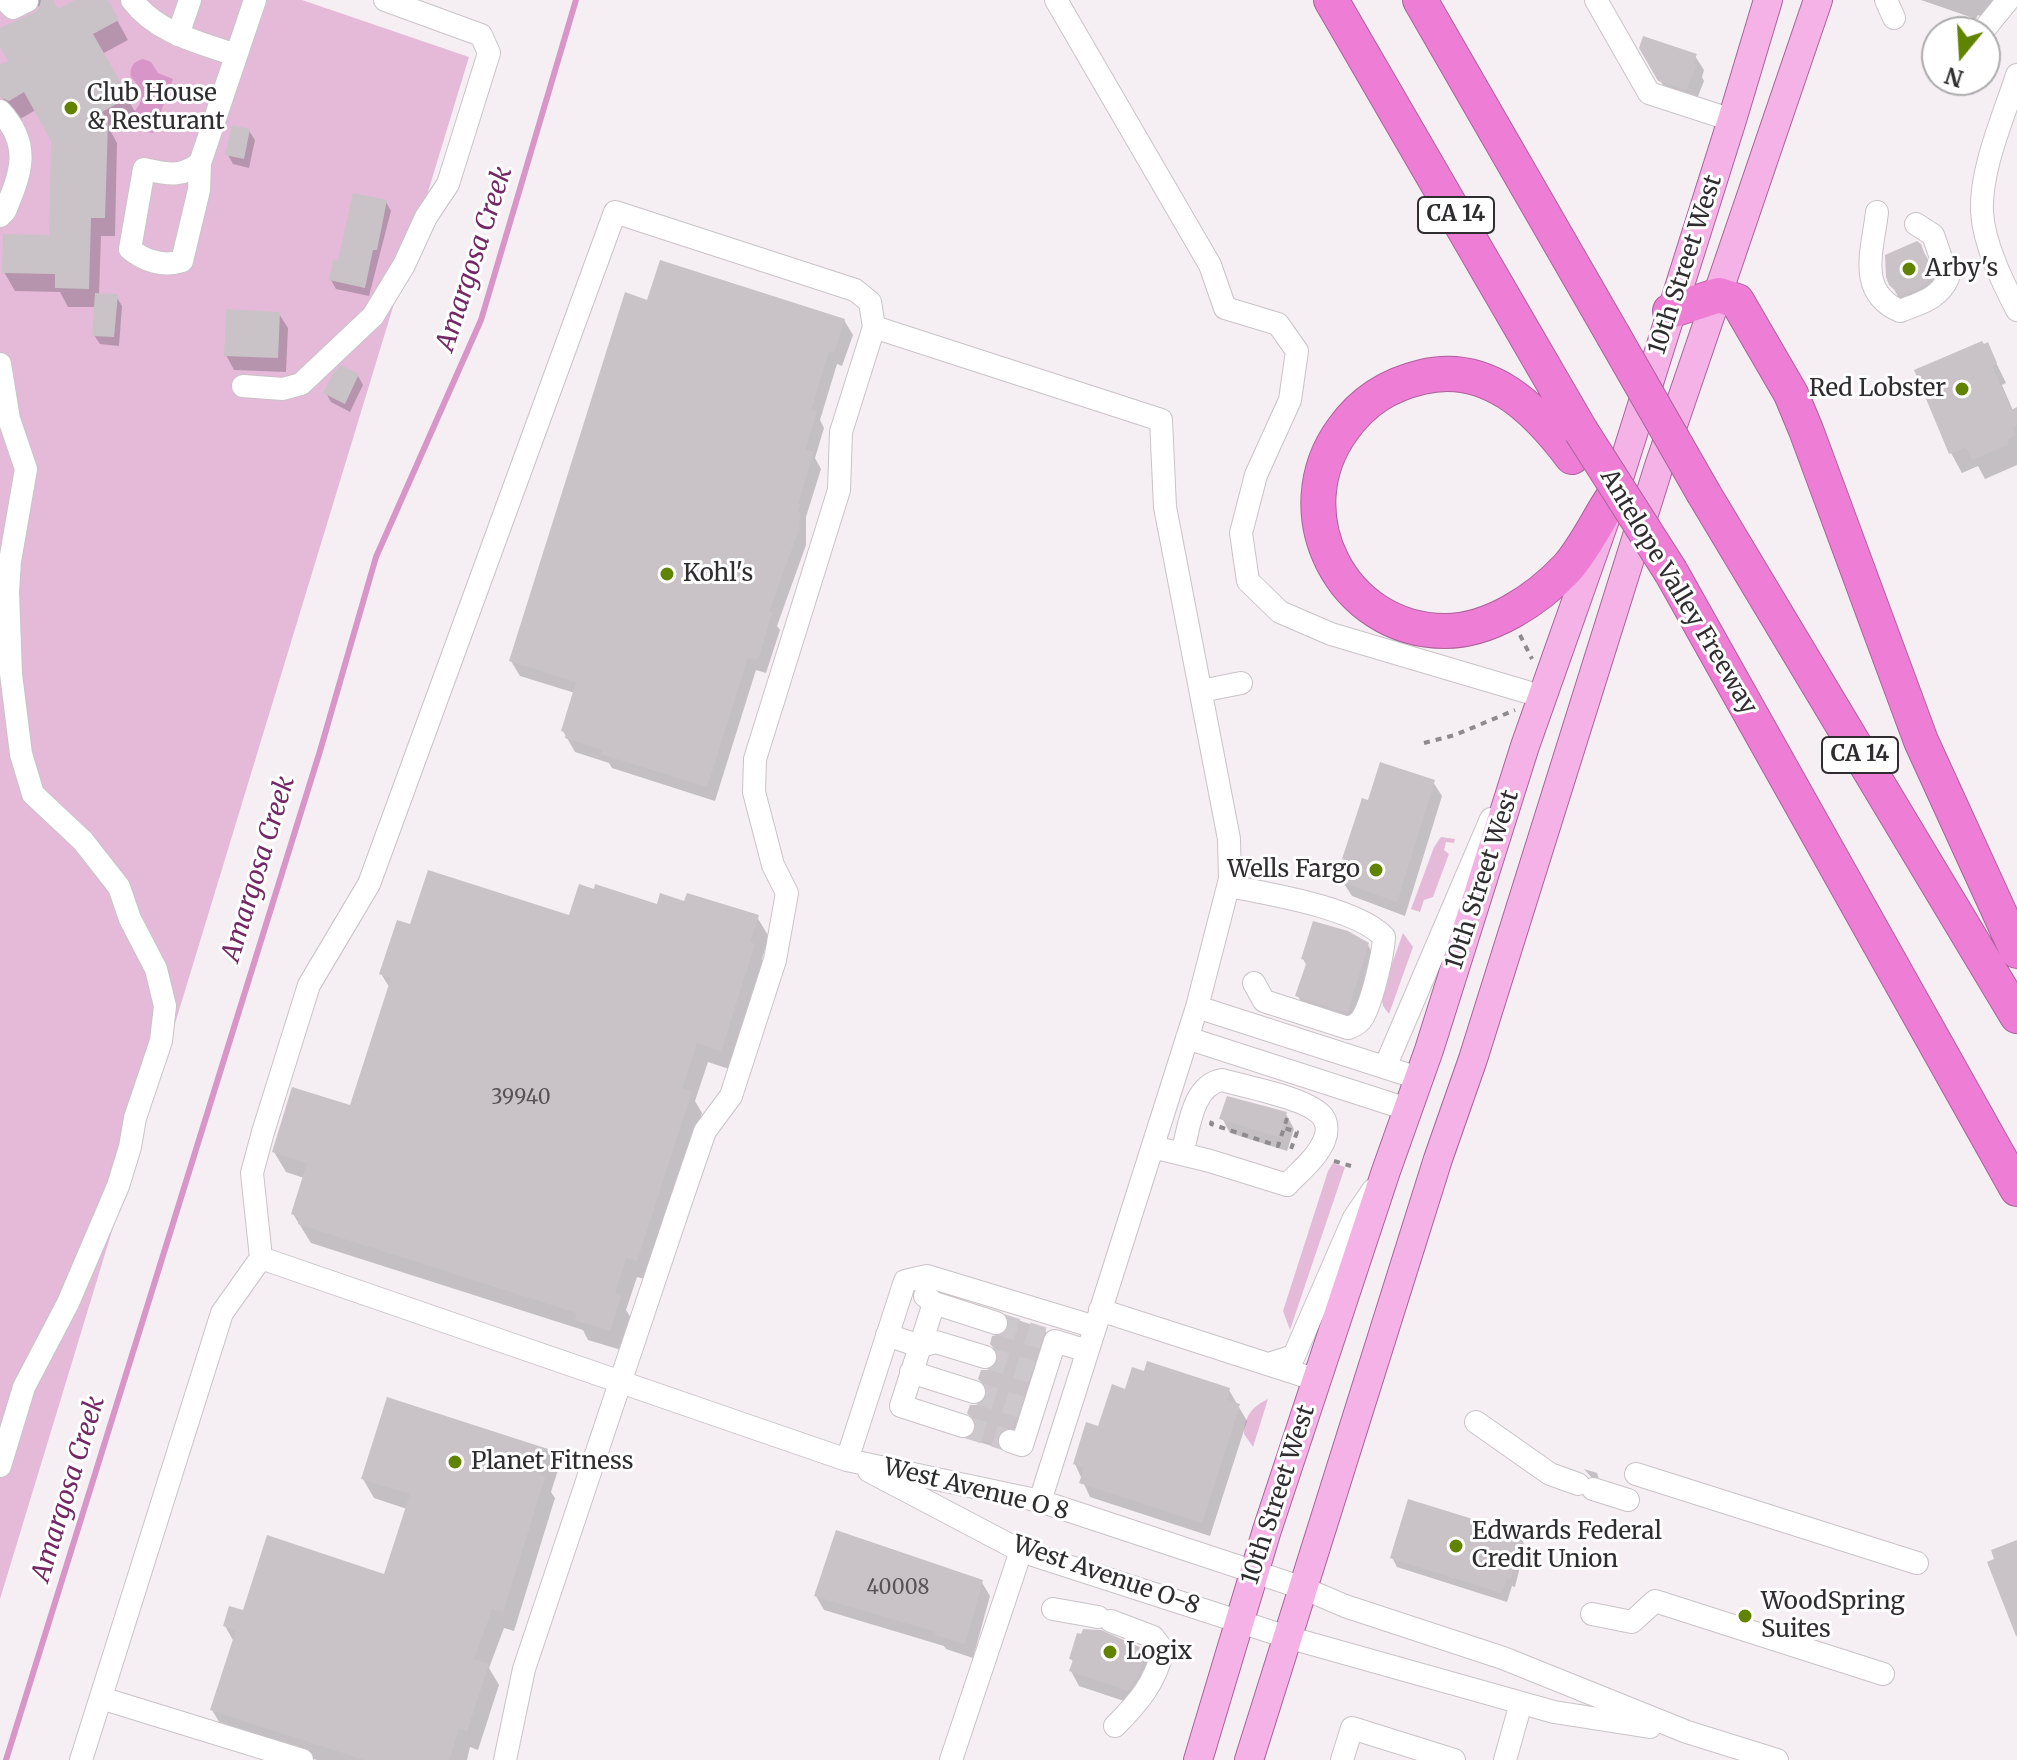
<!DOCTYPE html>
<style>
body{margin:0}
#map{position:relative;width:2017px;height:1760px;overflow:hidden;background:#f5eff3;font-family:Merriweather,serif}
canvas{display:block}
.north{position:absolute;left:1921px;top:16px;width:80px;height:80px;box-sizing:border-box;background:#fff;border:2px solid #acabac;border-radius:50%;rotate:198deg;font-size:22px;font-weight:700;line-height:32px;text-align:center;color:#2f2d2f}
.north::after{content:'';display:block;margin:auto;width:28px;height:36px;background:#608300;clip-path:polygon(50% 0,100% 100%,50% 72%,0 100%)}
</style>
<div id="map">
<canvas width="2017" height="1760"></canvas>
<div class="north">N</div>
</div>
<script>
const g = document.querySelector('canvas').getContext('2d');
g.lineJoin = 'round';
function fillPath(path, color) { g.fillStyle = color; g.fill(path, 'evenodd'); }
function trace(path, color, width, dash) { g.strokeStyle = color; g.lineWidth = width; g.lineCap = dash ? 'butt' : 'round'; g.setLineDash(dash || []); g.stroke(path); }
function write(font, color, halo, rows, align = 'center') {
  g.font = font + ' Merriweather,serif'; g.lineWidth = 6; g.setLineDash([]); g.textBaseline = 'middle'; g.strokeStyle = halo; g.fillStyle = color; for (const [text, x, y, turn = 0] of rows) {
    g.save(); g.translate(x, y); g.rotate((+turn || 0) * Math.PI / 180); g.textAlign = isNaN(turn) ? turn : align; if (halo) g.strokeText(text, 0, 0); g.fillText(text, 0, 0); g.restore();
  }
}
fillPath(new Path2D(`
 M0 0H302L469 57 0 1599Z
 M1441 837 1455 839 1454 843 1446 842 1444 850 1449 854 1433 897 1424 900 1420 912 1411 909 1434 847Z
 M1403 933 1413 947 1389 1014 1383 1006 1381 994Z
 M1333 1163 1345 1167 1290 1330 1283 1311 1328 1171Z
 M1268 1399 1253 1447 1244 1434C1245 1415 1252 1407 1268 1399Z`), '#e5bad9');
fillPath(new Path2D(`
 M143 59 151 62 158 73 173 79 153 133C143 132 129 131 126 120 142 104 149 96 131 77 129 67 134 61 143 59Z`), '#d895c7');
fillPath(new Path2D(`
 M29 0H52L58 12 79 0H106L128 40 102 54 138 117 111 132 117 143 115 236H101L99 295 116 296 122 306 119 346 100 344 94 335 96 307H68L60 292 15 291 4 272 50 237 53 140 36 110 20 119 13 116 0 94V67L10 62 0 40 43 7 32 5Z
 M1921 0H2000L1993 20 1978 15 1976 19Z
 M1642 48 1695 56 1704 70 1702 77 1704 81 1695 104 1669 96Z
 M249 131 255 140 249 168 233 164 228 155Z
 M386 202 391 211 369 296 336 289 331 280 339 263Z
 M1920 246 1932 266 1942 298 1903 305 1891 284Z
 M649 302 844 320 853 335 842 366 837 364 820 420 824 428 815 458 821 469 806 517V545L777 626 780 630 766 673 756 670 715 801 612 768 609 763 575 752 563 731 575 693 520 676 511 661Z
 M279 314 288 328 286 372 234 370 226 355Z
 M1987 344 2006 383 2002 385 2017 420V465L1985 479 1978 466 1962 473 1951 453 1916 371Z
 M358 376 363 385 350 412 331 402 326 393Z
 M1433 782 1442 796 1405 916 1352 896 1343 882 1349 866 1345 859 1369 802Z
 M686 904 757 917 769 937 762 959 765 965 732 1070 708 1062 695 1101 702 1113 648 1280 637 1277 626 1310 631 1318 621 1350 588 1340 583 1330 311 1243 293 1214 304 1178 286 1172 274 1152 351 1108 390 988 381 974 412 927 570 918Z
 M1322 924 1347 933 1368 945 1376 960 1355 1027 1306 1011 1298 996 1307 966 1303 959Z
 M1286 1114 1294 1129 1287 1151 1230 1133 1222 1118Z
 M1045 1330 1047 1334 1014 1431 1002 1435 998 1448 976 1441 974 1437 979 1425 978 1407 989 1398 990 1372Z
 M1229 1390 1247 1421 1210 1536 1090 1497 1075 1464 1127 1391Z
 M547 1450 558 1470 551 1492 555 1498 514 1631 504 1628 489 1668 499 1685 478 1750 470 1747 467 1760H317L224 1730 212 1710 234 1642 225 1626 244 1612 385 1577 407 1509 374 1498 363 1479Z
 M1584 1469 1597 1473 1599 1479H1593Z
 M1520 1536 1525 1546 1515 1587 1512 1586 1507 1602 1397 1567 1392 1557Z
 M981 1581 990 1596 973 1658 946 1649 944 1646 824 1610 816 1596Z
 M1146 1654 1154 1669 1136 1705 1079 1686 1071 1671 1074 1663 1071 1659Z`), '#0003');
trace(new Path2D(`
 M6 1760 320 751 376 557 481 320 576 0`), '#d895c7', 6);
fillPath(new Path2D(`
 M41 0H53L58 9 75 0H108L119 20 93 34 129 97 102 112 108 122 105 218H91L89 289 55 288V274L2 273 3 234 49 235 51 141 24 92 9 101 0 97V65L8 61 0 47V28L34 13 39 8Z
 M1643 36 1697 54 1693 64 1697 65 1686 90 1658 81 1639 48Z
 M232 125 250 129 244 159 225 155Z
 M353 193 387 200 377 250H373L365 288 329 280 333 259 338 260Z
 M1917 241 1921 244 1933 277 1921 287 1901 296 1889 285 1886 277 1885 255Z
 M660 260 845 319 834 352 829 351 811 410 817 411 805 450 814 452 798 503 800 504 797 512H800L799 529 769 612 772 613 758 660 748 657 707 787 601 754 603 750 565 738 566 733 561 731 576 682 509 661 625 292 647 300Z
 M95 293 118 294 114 337 92 336Z
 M226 309 280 312 278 358 224 356Z
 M1982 341 1984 344 1988 342 1997 363 1992 365 2011 410 2017 407V425L2012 427 2016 435 2007 439 2009 444 1972 460 1966 447 1949 454 1914 370Z
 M341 365 359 374 345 404 323 393 334 372Z
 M1380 762 1435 780 1397 902 1341 882 1348 861 1342 859 1362 798 1368 800Z
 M428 870 569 915 579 884 594 889 595 884 657 904 660 893 684 901 687 893 759 915 750 942 755 944 721 1051 697 1043 682 1088 692 1091 637 1261 626 1258 615 1294 621 1296 610 1331 575 1320 577 1313 298 1224 299 1217 291 1214 307 1163 272 1152 292 1087 350 1105 391 978 379 974 397 920 410 924Z
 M1313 921 1348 931 1369 943 1347 1013 1295 996 1307 961 1301 959Z
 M1227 1096 1287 1112 1279 1137 1219 1119Z
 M1008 1317 1046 1329 1013 1428 1000 1431 997 1437V1445L972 1437 977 1424 967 1413 970 1405H978L987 1397V1388L978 1379 981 1370H989L998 1362V1353L990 1344 992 1336 1006 1333 1009 1327Z
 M1147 1361 1230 1388 1227 1400 1240 1404 1202 1523 1079 1483 1084 1468 1073 1464 1086 1422 1098 1426 1112 1384 1125 1389 1132 1367 1144 1371Z
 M387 1397 548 1449 540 1475 545 1477 503 1612 492 1609 474 1659 489 1664 467 1731 459 1728 449 1760H365L210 1710 236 1630 223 1626 229 1606 243 1610 267 1535 384 1574 410 1494 361 1479Z
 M1408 1499 1521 1534 1511 1579 1507 1578 1502 1593 1390 1558Z
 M836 1530 983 1580 965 1644 935 1635 936 1632 814 1596Z
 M2017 1540V1636H2016L1987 1562 1994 1559 1991 1550Z
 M1083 1629 1101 1630 1144 1649 1147 1653 1138 1675 1128 1691 1069 1671 1073 1660 1069 1659 1077 1633 1081 1634Z`), '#c9c3c7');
trace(new Path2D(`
 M996 1323 1043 1338
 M985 1357 1032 1372
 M974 1392 1021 1407
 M963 1426 1010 1441`), '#cdc8cc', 22, [22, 11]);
const minor = new Path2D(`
 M5 0 13 8 27 1
 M132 0C157 33 198 42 236 55
 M1056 0 1210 265 1225 308 1278 324 1297 351 1290 400 1256 475 1241 533 1248 581 1280 612 1331 634 1527 692
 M1596 0 1649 93 1732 120
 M1886 0 1894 18
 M1982 32 2008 0
 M178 35 190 0
 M2017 75C2004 116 1980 169 1982 212 1984 244 2002 281 2017 310
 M0 111C32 145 21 173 5 211L0 216
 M200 163C181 178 167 174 144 169L130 249C144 261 164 267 182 261L199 190 200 163 255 0
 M1877 212C1873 249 1856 292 1900 311 1920 303 1939 299 1948 278L1933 235 1916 224
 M0 364 9 419 26 469 10 561 8 592 11 674 21 754 33 794 83 841 119 887 130 919 156 969 165 1006 161 1041 135 1118 130 1147 118 1186 68 1303 24 1387 0 1466
 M243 386 283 389 301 384 373 316 404 265 426 217 448 184 489 53 481 35 385 0
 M1201 691 1241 683
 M1229 886C1269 894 1357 908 1384 937 1383 956 1372 1001 1363 1017 1360 1023 1354 1026 1348 1028L1264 1001 1254 983
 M1197 1007 1418 1078
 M1187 1038 1407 1109
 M1385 1067 1491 819
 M1153 1147 1210 1161 1287 1185C1300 1171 1316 1159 1324 1141 1327 1134 1328 1124 1323 1117 1309 1098 1245 1087 1222 1080 1192 1085 1189 1129 1182 1154
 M261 1258 847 1460 1040 1501 1303 1588 1345 1606 1503 1658 1687 1732 1777 1760
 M905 1281 927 1276 1095 1327
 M925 1296 934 1303 996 1323
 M934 1303 901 1406 963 1426
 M1100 1310 1317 1380
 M887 1335 920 1346 936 1342 985 1357
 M1269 1364 1294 1356 1354 1218 1373 1190
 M911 1372 974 1392
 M1476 1422 1550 1474 1578 1484
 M1010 1441 1022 1445 1055 1341 1087 1351
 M847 1460 905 1281
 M869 1471 1021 1551 1287 1637 1554 1712 1650 1727
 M1636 1474 1917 1563
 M1593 1489 1628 1500
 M1053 1609 1098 1617
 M1592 1614 1632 1622 1655 1601 1883 1674
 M1111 1621 1153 1637 1163 1650C1155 1683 1139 1702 1115 1726
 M101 1698 302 1760
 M81 1760 222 1313 261 1258 252 1173 263 1132 309 985 369 884 615 212 855 290 870 302 874 327
 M505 1760 524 1669 678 1210 705 1131 731 1096 775 960 787 893 773 865 754 792 755 759 839 490 841 432 874 327 1161 420 1165 507 1229 839 1230 879 1197 1007 1040 1501
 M951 1760 1021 1551
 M1342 1760 1352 1728 1454 1760
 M1505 1760 1521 1703`);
const major = new Path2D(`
 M1198 1760 1267 1530 1386 1171 1429 1050 1525 746 1613 497 1732 120 1768 0
 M1249 1760 1438 1159 1473 1059 1659 466 1818 0`);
const highway = new Path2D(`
 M1331 0 1581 431
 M1420 0 1613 335
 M1670 311 1719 295 1737 301 1791 394 1806 430 1921 741 2017 951
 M1572 457C1536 409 1488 361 1422 377 1388 385 1363 401 1343 429 1282 512 1341 631 1445 631 1490 631 1537 600 1567 568 1585 548 1598 519 1613 497
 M1704 494 2017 1016
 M1671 572 2017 1189`);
trace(minor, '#c9c3c7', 24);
trace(major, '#ab629b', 30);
trace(highway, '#ab629b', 36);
trace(new Path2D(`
 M1520 635 1532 659
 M1424 743 1455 735 1515 710
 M1287 1118 1284 1128 1297 1132 1290 1152
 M1212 1121 1211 1124 1278 1146 1284 1128
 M1334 1161 1351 1166`), '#8e8a8d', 4, [6, 6]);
trace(minor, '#fff', 22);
trace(major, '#f5b2e6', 28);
trace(highway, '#ee7ed5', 34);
const highwayBridge = new Path2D(`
 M1613 335 1704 494
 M1581 431 1671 572`);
trace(highwayBridge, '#ab629b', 36, []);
trace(highwayBridge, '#ee7ed5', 34);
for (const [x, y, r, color] of [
 [71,108,8,"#608300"],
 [1909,269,8,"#608300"],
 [1962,389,8,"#608300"],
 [667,574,8,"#608300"],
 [1376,870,8,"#608300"],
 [455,1462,8,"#608300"],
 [1456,1546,8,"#608300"],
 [1745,1616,8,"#608300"],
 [1110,1652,8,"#608300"]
]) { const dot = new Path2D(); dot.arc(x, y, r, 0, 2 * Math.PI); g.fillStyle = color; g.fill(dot); trace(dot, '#fff', 3); }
write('20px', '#565255', null, [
 ["39940",521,1098],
 ["40008",898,1588]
]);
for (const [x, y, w] of [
 [1456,215,76],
 [1860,755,76]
]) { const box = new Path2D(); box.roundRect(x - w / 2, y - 18, w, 36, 6); g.fillStyle = '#fff'; g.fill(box); trace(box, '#2f2d2f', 2); }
write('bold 22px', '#2f2d2f', null, [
 ["CA 14",1456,215],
 ["CA 14",1860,755]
]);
write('24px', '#2f2d2f', '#fff', [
 ["Club House",87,94],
 ["& Resturant",87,122],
 ["Arby's",1925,269],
 ["Red Lobster",1946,389,"right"],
 ["Kohl's",683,574],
 ["Wells Fargo",1360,870,"right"],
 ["Planet Fitness",471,1462],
 ["Edwards Federal",1472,1532],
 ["Credit Union",1472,1560],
 ["WoodSpring",1761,1602],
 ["Suites",1761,1630],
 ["Logix",1126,1652]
], 'left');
write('24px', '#2f2d2f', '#fff', [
 ["10th Street West",1686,265,-72],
 ["Antelope Valley Freeway",1678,592,59],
 ["10th Street West",1483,880,-72],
 ["West Avenue O 8",976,1490,14],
 ["10th Street West",1279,1495,-72],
 ["West Avenue O-8",1106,1576,19]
]);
write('italic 26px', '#742765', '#fff', [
 ["Amargosa Creek",475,259,-72],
 ["Amargosa Creek",259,869,-73],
 ["Amargosa Creek",69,1489,-73]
]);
</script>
